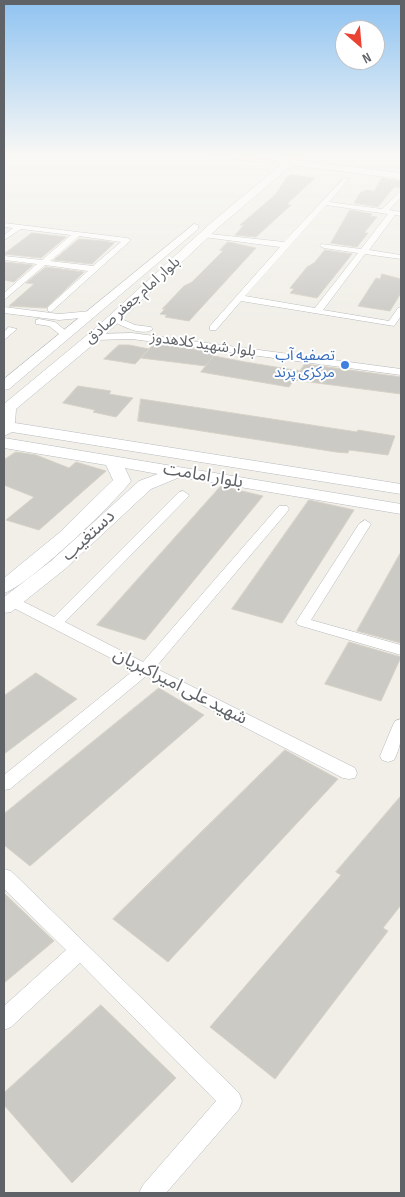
<!DOCTYPE html>
<meta charset="utf-8">
<style>
body{margin:0}
#map{position:relative;width:405px;height:1197px;overflow:hidden;background:#f1efe8;font-family:"Sofia Sans Condensed",sans-serif}
canvas{display:block}
.frame{position:absolute;inset:0;border:5px solid #5f6368;pointer-events:none}
.north{position:absolute;left:335px;top:20px;width:50px;height:50px;box-sizing:border-box;background:#fff;border:1px solid #bfc1c3;border-radius:50%;rotate:153deg;font-size:14px;font-weight:700;line-height:20px;text-align:center;color:#5f6368}
.north::after{content:'';display:block;margin:auto;width:18px;height:22px;background:#ea4335;clip-path:polygon(50% 0,100% 100%,50% 72%,0 100%)}
</style>
<div id="map">
<canvas width="405" height="1197"></canvas>
<div class="frame"></div>
<div class="north">N</div>
</div>
<script>
const g = document.querySelector('canvas').getContext('2d');
g.lineJoin = 'round';
function fillPath(path, color) { g.fillStyle = color; g.fill(path, 'evenodd'); }
function trace(path, color, width, dash) { g.strokeStyle = color; g.lineWidth = width; g.lineCap = dash ? 'butt' : 'round'; g.setLineDash(dash || []); g.stroke(path); }
function write(font, color, halo, rows, align = 'center') {
  g.font = font + ' "Sofia Sans Condensed","Noto Sans Arabic",sans-serif'; g.lineWidth = 4; g.setLineDash([]); g.textBaseline = 'middle'; g.strokeStyle = halo; g.fillStyle = color; for (const [text, x, y, turn = 0] of rows) {
    g.save(); g.translate(x, y); g.rotate((+turn || 0) * Math.PI / 180); g.textAlign = isNaN(turn) ? turn : align; if (halo) g.strokeText(text, 0, 0); g.fillText(text, 0, 0); g.restore();
  }
}
const building = new Path2D(`
 M292 175 315 178 287 204 291 205 256 237 235 235 244 225H240L275 195 287 177Z
 M382 178 401 181V188L394 187 378 207 354 203 360 193 366 190 374 191Z
 M350 210 372 214 370 216 377 217 364 233H368L357 247 331 243Z
 M32 233 66 237 41 258 4 254Z
 M79 239 104 241 114 243 92 264 54 260Z
 M228 242 256 248 189 321 165 317 167 315 160 314 165 309H162L184 286 192 282 223 251 220 250Z
 M325 250 352 254 317 298 290 293 294 289 290 288 307 267 314 263Z
 M4 262 33 265 14 282 4 280Z
 M46 267 84 272 46 308 9 306 34 284 26 283Z
 M382 274 401 279V293L390 311 358 306 376 278 380 279Z
 M154 344 217 352 206 366 141 358Z
 M119 345H129L149 349 135 364 104 359Z
 M214 356 245 362 300 371 289 387 201 372Z
 M305 364 401 377V394L294 380Z
 M78 386 111 391 109 394 133 398 116 417 93 412 95 410 63 403Z
 M141 399 357 432 358 430 395 436 388 455 349 450 348 453 336 452 138 421Z
 M16 452 36 455 69 468 76 462 106 471 39 530 6 520 34 497 4 485V460Z
 M221 486 263 496 145 640 97 625Z
 M309 500 354 510 282 623 232 609Z
 M401 552V643L357 631Z
 M349 642 401 657 381 701 325 684Z
 M36 673 77 699 4 754V696Z
 M159 688 204 715 30 866 4 845V814Z
 M285 750 338 779 168 962 113 919Z
 M401 796V905L383 928 388 931 275 1079 210 1027 341 875 336 872Z
 M4 893 54 941 4 983Z
 M101 1005 176 1078 72 1183 4 1105V1093Z`);
fillPath(building, '#cccac5');
trace(building, '#d6d1c6', 1);
const street = new Path2D(`
 M209 156H230L276 161 273 163Z
 M344 178 349 179 329 202 382 209 401 191V197L389 210 401 212V216L395 215 369 250 401 255V259L365 254 323 310 389 321 398 308 401 307V316L394 326 241 301 216 330H210V326L280 247 204 237 200 235 201 233 284 242ZM326 205 388 214 361 249 321 244 320 246 324 248 358 253 315 308 245 296Z
 M4 223 127 238 131 240 51 312 48 311V307L88 271 45 265 4 300V293L37 264 4 260V256L42 260 71 235 21 229 4 240V235L13 228 4 227ZM79 236 121 242 93 266 50 261Z
 M4 307 59 314 91 311 95 314 91 317 59 320 4 313Z
 M115 316 135 325 151 327 153 329C142 337 123 326 112 321L111 319Z
 M39 319 55 322 71 335 63 337 49 326 36 324V320Z
 M9 327 17 329 4 340V332Z
 M132 333 401 369V375L132 339 94 340 89 337 94 334Z
 M183 491 189 495 187 498 65 622 143 662 279 506H287L289 509 287 512 155 668 355 768 357 773 355 778 349 779 343 778 146 676 10 789 4 790V775L134 670 6 604 4 601 11 597 16 598 54 617 179 492Z
 M365 520 371 524 311 620 401 645V655L298 625 296 622 359 524Z
 M401 719C402 734 401 747 394 760L388 762 382 760 380 756 393 725 395 721Z
 M4 869 11 871 239 1093 242 1101 239 1109 166 1193H139L143 1185 216 1101 80 963 11 1027 4 1030V1006L66 950 4 889Z`);
const secondary = new Path2D(`
 M292 156H301L297 160 401 173V179L292 165 220 226 108 332 16 409 15 423 401 484V494L12 432 4 436V404L98 326 212 222 282 164 277 163V159H288Z
 M194 224 198 225V229L9 389 4 390V379Z
 M4 438 401 504V514L180 477 151 489 65 569 11 612 4 613V597L51 561 139 481 158 474 125 468 131 481C115 503 27 587 4 593V578L59 533 113 480 106 465 4 448Z`);
trace(street, '#b5b8bc', 1);
trace(secondary, '#b6babf', 1);
fillPath(street, '#fff');
fillPath(secondary, '#fff');
const sky = g.createLinearGradient(0, 0, 0, 323);
sky.addColorStop(0, '#8fc3f1');
sky.addColorStop(0.48, '#f9f8f5');
sky.addColorStop(1, '#f9f8f500');
g.fillStyle = sky;
g.fillRect(0, 0, 405, 323);
for (const [x, y, r, color] of [
 [345,365,5,"#3f7fe0"]
]) { const dot = new Path2D(); dot.arc(x, y, r, 0, 2 * Math.PI); g.fillStyle = color; g.fill(dot); trace(dot, '#fff', 2); }
write('15px', '#5f6368', '#fff', [
 ["بلوار امام جعفر صادق",133,301,-42],
 ["بلوار شهید کلاهدوز",203,345,8]
]);
write('15px', '#366cbe', '#fff', [
 ["تصفیه آب",335,356],
 ["مرکزی پرند",335,373]
], 'right');
write('18px', '#5f6368', '#fff', [
 ["بلوار امامت",203,476,10],
 ["دستغیب",89,536,-43],
 ["شهید علی امیراکبریان",180,687,27]
]);
</script>
